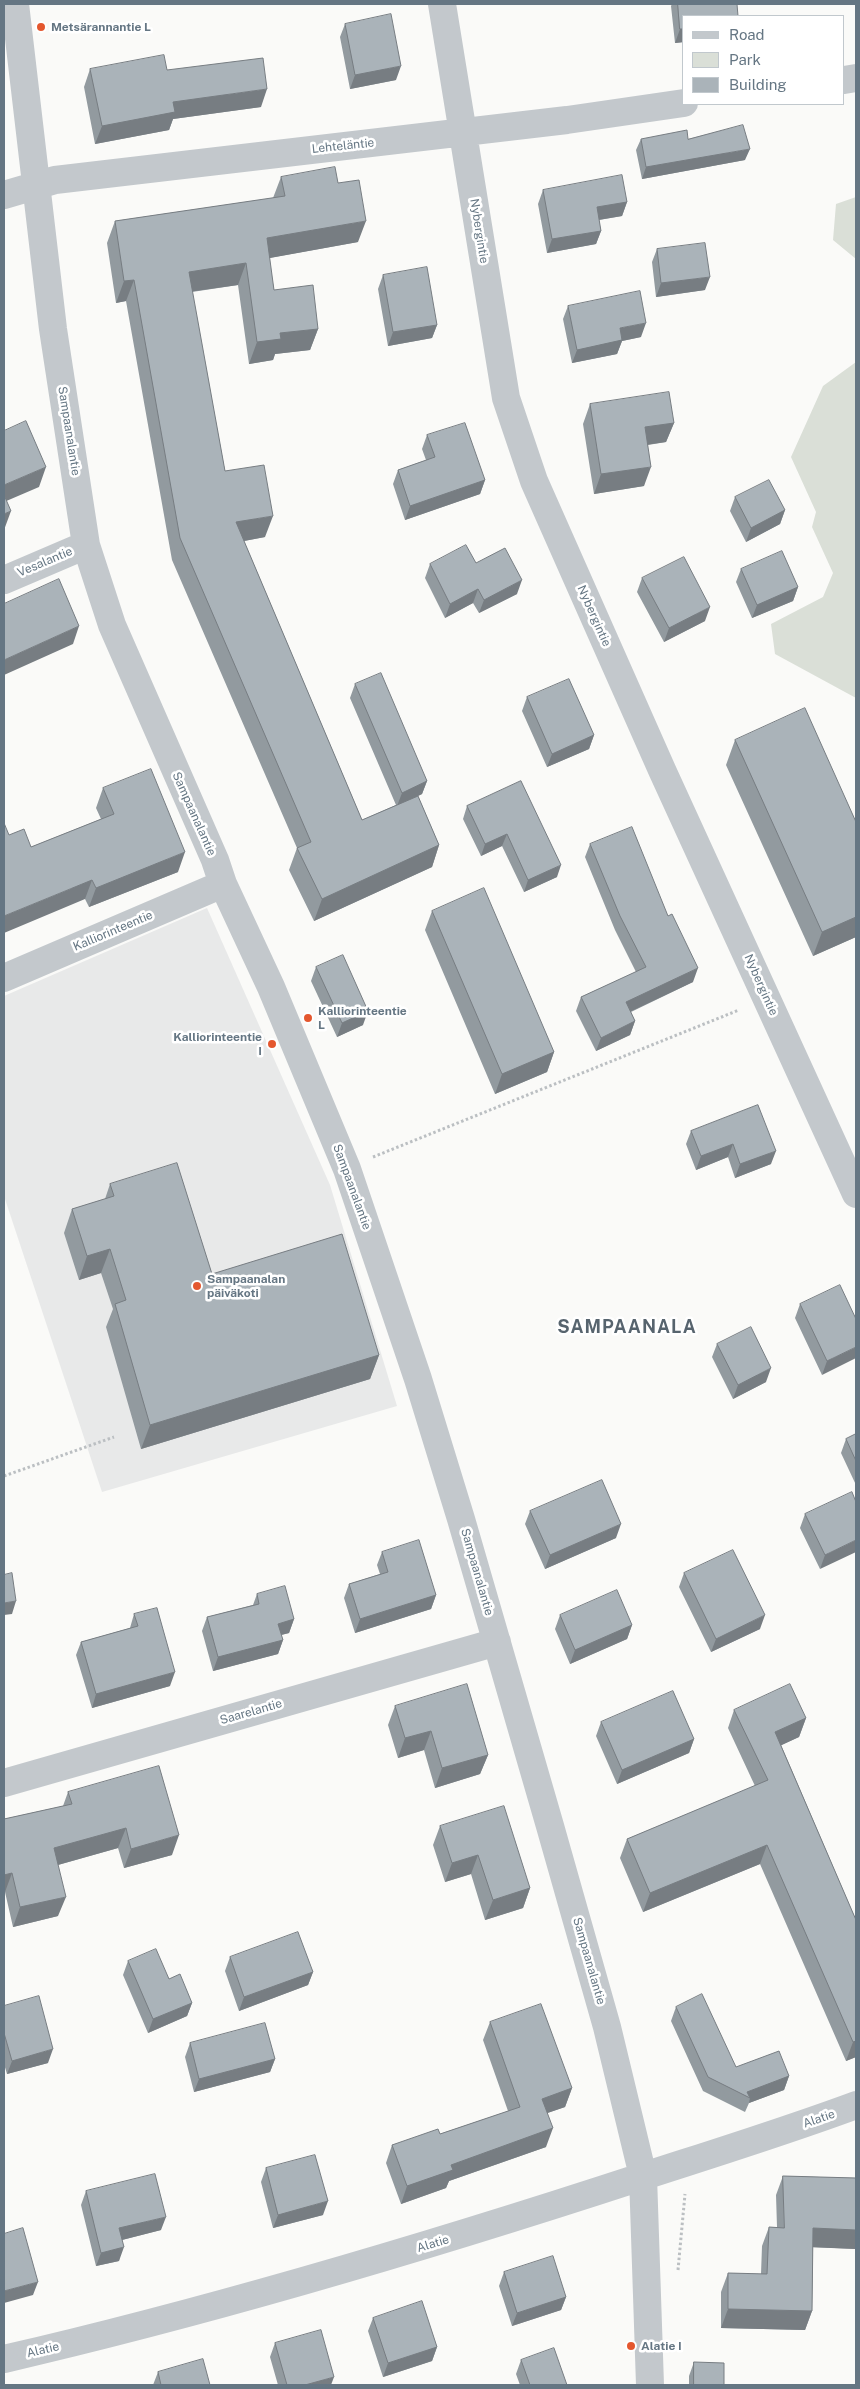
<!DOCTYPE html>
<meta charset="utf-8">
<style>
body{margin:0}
#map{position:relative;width:860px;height:2389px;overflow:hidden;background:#fafaf8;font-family:"Public Sans",sans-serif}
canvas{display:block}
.frame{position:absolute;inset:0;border:5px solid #657683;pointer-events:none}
.legend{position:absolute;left:682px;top:15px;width:162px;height:90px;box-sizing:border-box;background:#fff;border:1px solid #c1c8cd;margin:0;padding:6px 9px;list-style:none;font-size:15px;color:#657683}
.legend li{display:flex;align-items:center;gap:10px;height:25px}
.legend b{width:25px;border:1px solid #c1c8cd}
</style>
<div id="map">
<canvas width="860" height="2389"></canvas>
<div class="frame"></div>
<ul class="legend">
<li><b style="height:6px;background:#c3c8cc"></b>Road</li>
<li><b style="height:14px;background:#dadfd7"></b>Park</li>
<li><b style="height:14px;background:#aab3b9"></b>Building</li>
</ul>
</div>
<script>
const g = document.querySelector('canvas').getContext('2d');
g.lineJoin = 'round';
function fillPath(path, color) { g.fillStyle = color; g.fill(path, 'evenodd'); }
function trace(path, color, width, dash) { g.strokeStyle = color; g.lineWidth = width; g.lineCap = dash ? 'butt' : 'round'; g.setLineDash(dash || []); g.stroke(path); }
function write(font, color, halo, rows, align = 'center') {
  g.font = font + ' "Public Sans",sans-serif'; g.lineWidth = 5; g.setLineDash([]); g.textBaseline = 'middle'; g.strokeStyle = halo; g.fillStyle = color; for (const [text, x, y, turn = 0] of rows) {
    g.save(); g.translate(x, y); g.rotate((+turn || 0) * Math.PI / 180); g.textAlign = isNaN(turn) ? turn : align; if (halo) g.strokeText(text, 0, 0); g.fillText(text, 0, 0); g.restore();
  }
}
fillPath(new Path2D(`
 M207 908 330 1185 397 1406 102 1492 4 1196V996Z`), '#e8e9e9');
fillPath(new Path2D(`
 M856 197V259L833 240 836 204Z
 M856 362V698L775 654 771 624 823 597 833 573 812 527 816 512 791 457 823 386Z`), '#dadfd7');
trace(new Path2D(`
 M373 1157 739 1010
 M4 1476 114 1437
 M678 2270 685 2194`), '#bbbfc2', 3, [2.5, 2.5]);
trace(new Path2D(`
 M15 4 53 329 86 545 112 625 215 860 223 884 271 987 347 1169 418 1379 461 1519 550 1826 607 2027 643 2176 650 2385
 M442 4 506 398 534 481 662 770 856 1194
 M844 80 856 78
 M4 195 55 180 567 120 684 103
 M4 580 86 545
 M4 978 223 884
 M4 1783 497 1642
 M4 2359C220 2309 433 2245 644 2176 715 2153 786 2131 856 2105`), '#c3c8cc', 28);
fillPath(new Path2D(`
 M672 4H737L684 42 675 43 671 6Z
 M345 24 396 80 350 89 340 37Z
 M90 69 167 70 261 107 173 119 169 130 95 144 84 87Z
 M641 139H688L745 160 642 179 636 150Z
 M281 177 338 183 358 242 269 258 274 290 318 329 310 350 275 354 273 360 249 364 238 285 192 292 225 471 265 537 244 541 362 820 396 805 350 698 355 684 427 781 422 794 418 796 439 845 432 867 314 921 289 870 297 848 172 560 126 301 116 303 107 243 115 221 273 198Z
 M543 190 627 202 622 216 599 220 601 231 596 244 547 253 538 204Z
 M657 249 705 290 656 297 652 262Z
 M383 275 437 325 432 338 388 346 378 289Z
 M568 306 641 337 622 341 617 354 572 363 563 319Z
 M590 404 674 423 666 442 648 445 644 486 594 494 583 424Z
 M427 435 485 480 480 494 405 520 393 484 398 470 426 460 422 449Z
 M735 497 785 510 780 524 746 542 730 511Z
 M476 563 517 594 479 613 473 603 445 618 425 578 430 564Z
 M741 569 798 587 793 601 752 618 736 582Z
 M642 578 705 621 664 642 637 592Z
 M527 697 594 735 589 749 547 767 522 711Z
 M735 740 856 822V937L813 956 726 765Z
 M521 781 557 877 524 892 502 846 481 856 463 819 467 806Z
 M103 788 178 872 89 907 85 899 9 835 31 847 101 819 96 808Z
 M590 844 693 982 631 1012 635 1021 630 1035 596 1051 576 1011 581 997 636 972 615 930 585 857Z
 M432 911 554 1052 547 1072 495 1094 425 930Z
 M316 967 363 1025 337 1037 311 981Z
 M758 1105 771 1164 735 1178 728 1157 696 1170 686 1144 691 1131Z
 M110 1184 212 1274 379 1355 370 1379 141 1449 106 1327 113 1309 101 1273 79 1280 64 1233 72 1209 105 1199Z
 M800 1304 856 1319 822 1375 795 1318Z
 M717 1344 766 1382 733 1399 712 1357Z
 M856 1434V1485L841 1453 846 1439Z
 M856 1502 820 1569 800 1528 805 1514Z
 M530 1511 616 1538 545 1569 525 1524Z
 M382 1552 436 1595 431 1609 355 1633 344 1598 349 1584 380 1574 377 1565Z
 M684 1573 760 1629 711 1652 679 1587Z
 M257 1594 294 1619 289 1633 281 1635 283 1640 278 1654 213 1671 202 1631 207 1617 253 1605Z
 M134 1614 170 1686 92 1708 76 1655 81 1642 130 1628Z
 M560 1615 632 1625 627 1639 570 1664 555 1629Z
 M395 1706 488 1755 480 1774 435 1788 424 1750 398 1758 388 1725Z
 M734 1710 806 1718 799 1737 781 1745 856 1920V2057L846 2061 760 1864 643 1912 620 1858 627 1839 755 1786 728 1728Z
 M601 1722 694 1739 689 1753 617 1784 596 1736Z
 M68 1792 172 1855 124 1868 118 1848 58 1865V1916L13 1927 5 1892 4 1819 63 1806Z
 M440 1826 530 1888 523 1908 485 1920 471 1874 445 1882 433 1845Z
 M230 1957 313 1972 308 1985 239 2011 225 1971Z
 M128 1961 169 1979 192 2003 187 2016 148 2033 123 1975Z
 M4 2006 48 2063 7 2074 4 2064Z
 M676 2007 736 2067 789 2076 784 2090 749 2103 745 2112 703 2091 671 2021Z
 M490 2022 572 2088 565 2107 547 2113 546 2147 449 2181 446 2188 401 2204 386 2163 392 2145 440 2134 508 2111 483 2040Z
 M190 2043 275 2059 270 2072 194 2092 185 2057Z
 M266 2168 323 2215 273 2228 261 2182Z
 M783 2176 856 2178V2249L813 2247 812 2311 805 2330 721 2328V2292L728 2273 761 2274 762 2246 769 2227H777L776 2195Z
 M86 2191 161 2230 122 2240 119 2261 96 2266 81 2205Z
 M504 2272 566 2297 561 2310 512 2326 499 2286Z
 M373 2318 437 2347 432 2361 383 2377 368 2331Z
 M275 2343 331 2385H278L270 2357Z
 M521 2360 567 2385H520L516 2374Z
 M694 2362 724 2385H689V2376Z
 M158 2372 210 2385H153Z`), '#929a9f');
fillPath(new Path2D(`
 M680 29H684V42L675 43Z
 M401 66 396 80 350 89 355 75Z
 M267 89 261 107 173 119 169 130 95 144 102 126 173 102Z
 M750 149 745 160 642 179 646 167Z
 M627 202 622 216 592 221 597 207Z
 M366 221 358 242 259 260 267 238Z
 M601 231 596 244 547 253 552 239Z
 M246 263 238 285 181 293 189 272Z
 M710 277 705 290 656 297 661 283Z
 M134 280 126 301 116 303 124 281Z
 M646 323 641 337 622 341 617 354 572 363 577 350 620 328Z
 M437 325 432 338 388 346 393 332Z
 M318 329 310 350 275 354 273 360 249 364 257 342 280 333Z
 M674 423 666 442 638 446 645 427Z
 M46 467 39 487 4 502V485Z
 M651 467 644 486 594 494 601 474Z
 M485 480 480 494 405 520 410 506Z
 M785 510 780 524 746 542 751 528Z
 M11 511 4 530V514Z
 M273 516 265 537 228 544 236 522Z
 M522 580 517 594 479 613 484 600Z
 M798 587 793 601 752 618 757 605Z
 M478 589 473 603 445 618 450 604Z
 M710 607 705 621 664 642 669 628Z
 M79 626 73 644 4 675V660Z
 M594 735 589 749 547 767 552 754Z
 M427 781 422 794 397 806 402 793Z
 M507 834 502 846 481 856 485 844Z
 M439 845 432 867 314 921 322 899Z
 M185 852 178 872 89 907 96 888Z
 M561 865 557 877 524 892 528 880Z
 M92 880 85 899 4 933V916Z
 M856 917V937L813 956 822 932Z
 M698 968 693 982 621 1016 626 1002Z
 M368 1011 363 1025 337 1037 342 1023Z
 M635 1021 630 1035 596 1051 601 1038Z
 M554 1052 547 1072 495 1094 502 1074Z
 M733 1144 728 1157 696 1170 701 1156Z
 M776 1151 771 1164 735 1178 740 1164Z
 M110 1249 101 1273 79 1280 87 1256Z
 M856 1347V1358L822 1375 827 1361Z
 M379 1355 370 1379 141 1449 150 1425Z
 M771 1368 766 1382 733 1399 738 1385Z
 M621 1524 616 1538 545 1569 550 1555Z
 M856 1540V1552L820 1569 825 1555Z
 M436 1595 431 1609 355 1633 360 1619Z
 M16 1601 12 1614 4 1615V1603Z
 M765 1615 760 1629 711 1652 716 1639Z
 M294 1619 289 1633 273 1637 278 1624Z
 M632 1625 627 1639 570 1664 575 1650Z
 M283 1640 278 1654 213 1671 218 1657Z
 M175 1672 170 1686 92 1708 96 1694Z
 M806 1718 799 1737 769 1751 775 1732Z
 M431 1731 424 1750 398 1758 405 1738Z
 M694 1739 689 1753 617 1784 622 1770Z
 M488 1755 480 1774 435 1788 442 1768Z
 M126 1828 118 1848 47 1868 54 1848Z
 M179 1835 172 1855 124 1868 131 1849Z
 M767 1845 760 1864 643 1912 650 1893Z
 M478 1855 471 1874 445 1882 452 1863Z
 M12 1873 5 1892 4 1893V1875Z
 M530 1888 523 1908 485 1920 493 1900Z
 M66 1897 58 1916 13 1927 20 1907Z
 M313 1972 308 1985 239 2011 244 1997Z
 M192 2003 187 2016 148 2033 153 2019Z
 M856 2041V2057L846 2061 853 2042Z
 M53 2049 48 2063 7 2074 12 2061Z
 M275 2059 270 2072 194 2092 199 2079Z
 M789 2076 784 2090 749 2103 750 2098 747 2092Z
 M572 2088 565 2107 536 2117 542 2099Z
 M553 2128 546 2147 449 2181 446 2188 401 2204 407 2186 451 2165Z
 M328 2201 323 2215 273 2228 278 2215Z
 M166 2217 161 2230 114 2242 119 2228Z
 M813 2228 856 2230V2249L806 2247Z
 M124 2247 119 2261 96 2266 101 2253Z
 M38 2282 33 2295 4 2303V2291Z
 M566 2297 561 2310 512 2326 517 2313Z
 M728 2309 812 2311 805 2330 721 2328Z
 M437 2347 432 2361 383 2377 388 2363Z
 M334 2377 331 2385H305Z`), '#777d82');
const building = new Path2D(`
 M678 4H737L738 16H684V29H680Z
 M391 14 401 66 355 75 345 24Z
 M164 55 167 70 263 58 267 89 173 102 175 112 102 126 90 69Z
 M743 125 750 149 646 167 641 139 687 130 688 139Z
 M335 167 338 183 359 180 366 221 267 238 274 290 313 285 318 329 280 333 281 339 257 342 246 263 189 272 225 471 264 465 273 516 236 522 362 820 418 796 439 845 322 899 297 848 311 842 180 538 134 280 124 281 115 221 285 196 281 177Z
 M622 175 627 202 597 207 601 231 552 239 543 190Z
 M705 243 710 277 661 283 657 249Z
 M427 267 437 325 393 332 383 275Z
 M640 291 646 323 620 328 622 340 577 350 568 306Z
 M669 392 674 423 645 427 651 467 601 474 590 404Z
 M26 421 46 467 4 485V431Z
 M465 423 485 480 410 506 398 470 435 457 427 435Z
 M769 480 785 510 751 528 735 497Z
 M4 495 11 511 4 514Z
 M466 545 476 563 505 548 522 580 484 600 478 589 450 604 430 564Z
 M782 551 798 587 757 605 741 569Z
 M684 557 710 607 669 628 642 578Z
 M59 579 79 626 4 660V604Z
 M381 673 427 781 402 793 355 684Z
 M569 679 594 735 552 754 527 697Z
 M805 708 856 822V917L822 932 735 740Z
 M151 769 185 852 96 888 92 880 4 916V823L9 835 24 829 31 847 114 814 103 788Z
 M521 781 561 865 528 880 507 834 485 844 467 806Z
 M632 827 668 916 672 914 698 968 626 1002 635 1021 601 1038 581 997 646 967 620 916 590 844Z
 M484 888 554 1052 502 1074 432 911Z
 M343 955 368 1011 342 1023 316 967Z
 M758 1105 776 1151 740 1164 733 1144 701 1156 691 1131Z
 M177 1163 212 1274 342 1234 379 1355 150 1425 115 1304 126 1300 110 1249 87 1256 72 1209 114 1196 110 1184Z
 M840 1285 856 1319V1347L827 1361 800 1304Z
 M751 1327 771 1368 738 1385 717 1344Z
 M856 1434V1461L846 1439Z
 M602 1480 621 1524 550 1555 530 1511Z
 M852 1492 856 1502V1540L825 1555 805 1514Z
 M419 1540 436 1595 360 1619 349 1584 388 1572 382 1552Z
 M733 1550 765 1615 716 1639 684 1573Z
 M12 1573 16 1601 4 1603V1575Z
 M285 1586 294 1619 278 1624 283 1640 218 1657 207 1617 259 1604 257 1594Z
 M617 1590 632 1625 575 1650 560 1615Z
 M157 1608 175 1672 96 1694 81 1642 138 1626 134 1614Z
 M467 1684 488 1755 442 1768 431 1731 405 1738 395 1706Z
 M790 1684 806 1718 775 1732 856 1920V2041L853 2042 767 1845 650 1893 627 1839 768 1780 734 1710Z
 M673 1691 694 1739 622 1770 601 1722Z
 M159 1766 179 1835 131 1849 126 1828 54 1848 66 1897 20 1907 12 1873 4 1875V1819L72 1804 68 1792Z
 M504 1806 530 1888 493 1900 478 1855 452 1863 440 1826Z
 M298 1932 313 1972 244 1997 230 1957Z
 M156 1949 169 1979 180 1974 192 2003 153 2019 128 1961Z
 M702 1994 736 2067 779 2051 789 2076 747 2092 750 2098 708 2077 676 2007Z
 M39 1996 53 2049 12 2061 4 2033V2006Z
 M541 2004 572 2088 542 2099 553 2128 451 2165 453 2170 407 2186 392 2145 438 2129 440 2134 520 2107 490 2022Z
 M265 2023 275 2059 199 2079 190 2043Z
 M315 2155 328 2201 278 2215 266 2168Z
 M155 2174 166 2217 119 2228 124 2247 101 2253 86 2191Z
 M783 2176 856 2178V2230L813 2228 812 2311 728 2309V2273L767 2274 769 2227 784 2228Z
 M23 2228 38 2282 4 2291V2234Z
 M553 2256 566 2297 517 2313 504 2272Z
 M422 2301 437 2347 388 2363 373 2318Z
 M321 2330 334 2377 305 2385H287L275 2343Z
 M554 2348 567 2385H530L521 2360Z
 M203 2359 210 2385H161L158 2372Z
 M694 2362 724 2363V2385H694Z`);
fillPath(building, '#aab3b9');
trace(building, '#777d82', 1);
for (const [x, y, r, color] of [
 [41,27,5,"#e4572e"],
 [308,1018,5,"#e4572e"],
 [272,1044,5,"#e4572e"],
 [197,1286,5,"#e4572e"],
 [631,2346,5,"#e4572e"]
]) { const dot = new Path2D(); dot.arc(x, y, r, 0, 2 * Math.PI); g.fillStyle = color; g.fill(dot); trace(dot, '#fff', 2); }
write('bold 12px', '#657683', '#fff', [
 ["Metsärannantie L",51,27],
 ["Kalliorinteentie",318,1011],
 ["L",318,1025],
 ["Kalliorinteentie",262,1037,"right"],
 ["I",262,1051,"right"],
 ["Sampaanalan",207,1279],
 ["päiväkoti",207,1293],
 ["Alatie I",641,2346]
], 'left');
write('12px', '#657683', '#fff', [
 ["Lehteläntie",343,146,-6],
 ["Nybergintie",479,231,81],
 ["Sampaanalantie",69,431,81],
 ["Vesalantie",45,562,-23],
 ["Nybergintie",594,616,66],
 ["Sampaanalantie",194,814,66],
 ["Kalliorinteentie",113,931,-23],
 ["Nybergintie",761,985,66],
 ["Sampaanalantie",352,1187,70],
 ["Sampaanalantie",477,1572,74],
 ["Saarelantie",251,1712,-16],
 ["Sampaanalantie",589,1961,74],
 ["Alatie",819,2119,-19],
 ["Alatie",433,2244,-17],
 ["Alatie",43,2350,-13]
]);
g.letterSpacing = '1px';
write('bold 18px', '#57646e', '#fff', [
 ["SAMPAANALA",627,1327]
]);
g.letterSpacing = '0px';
</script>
